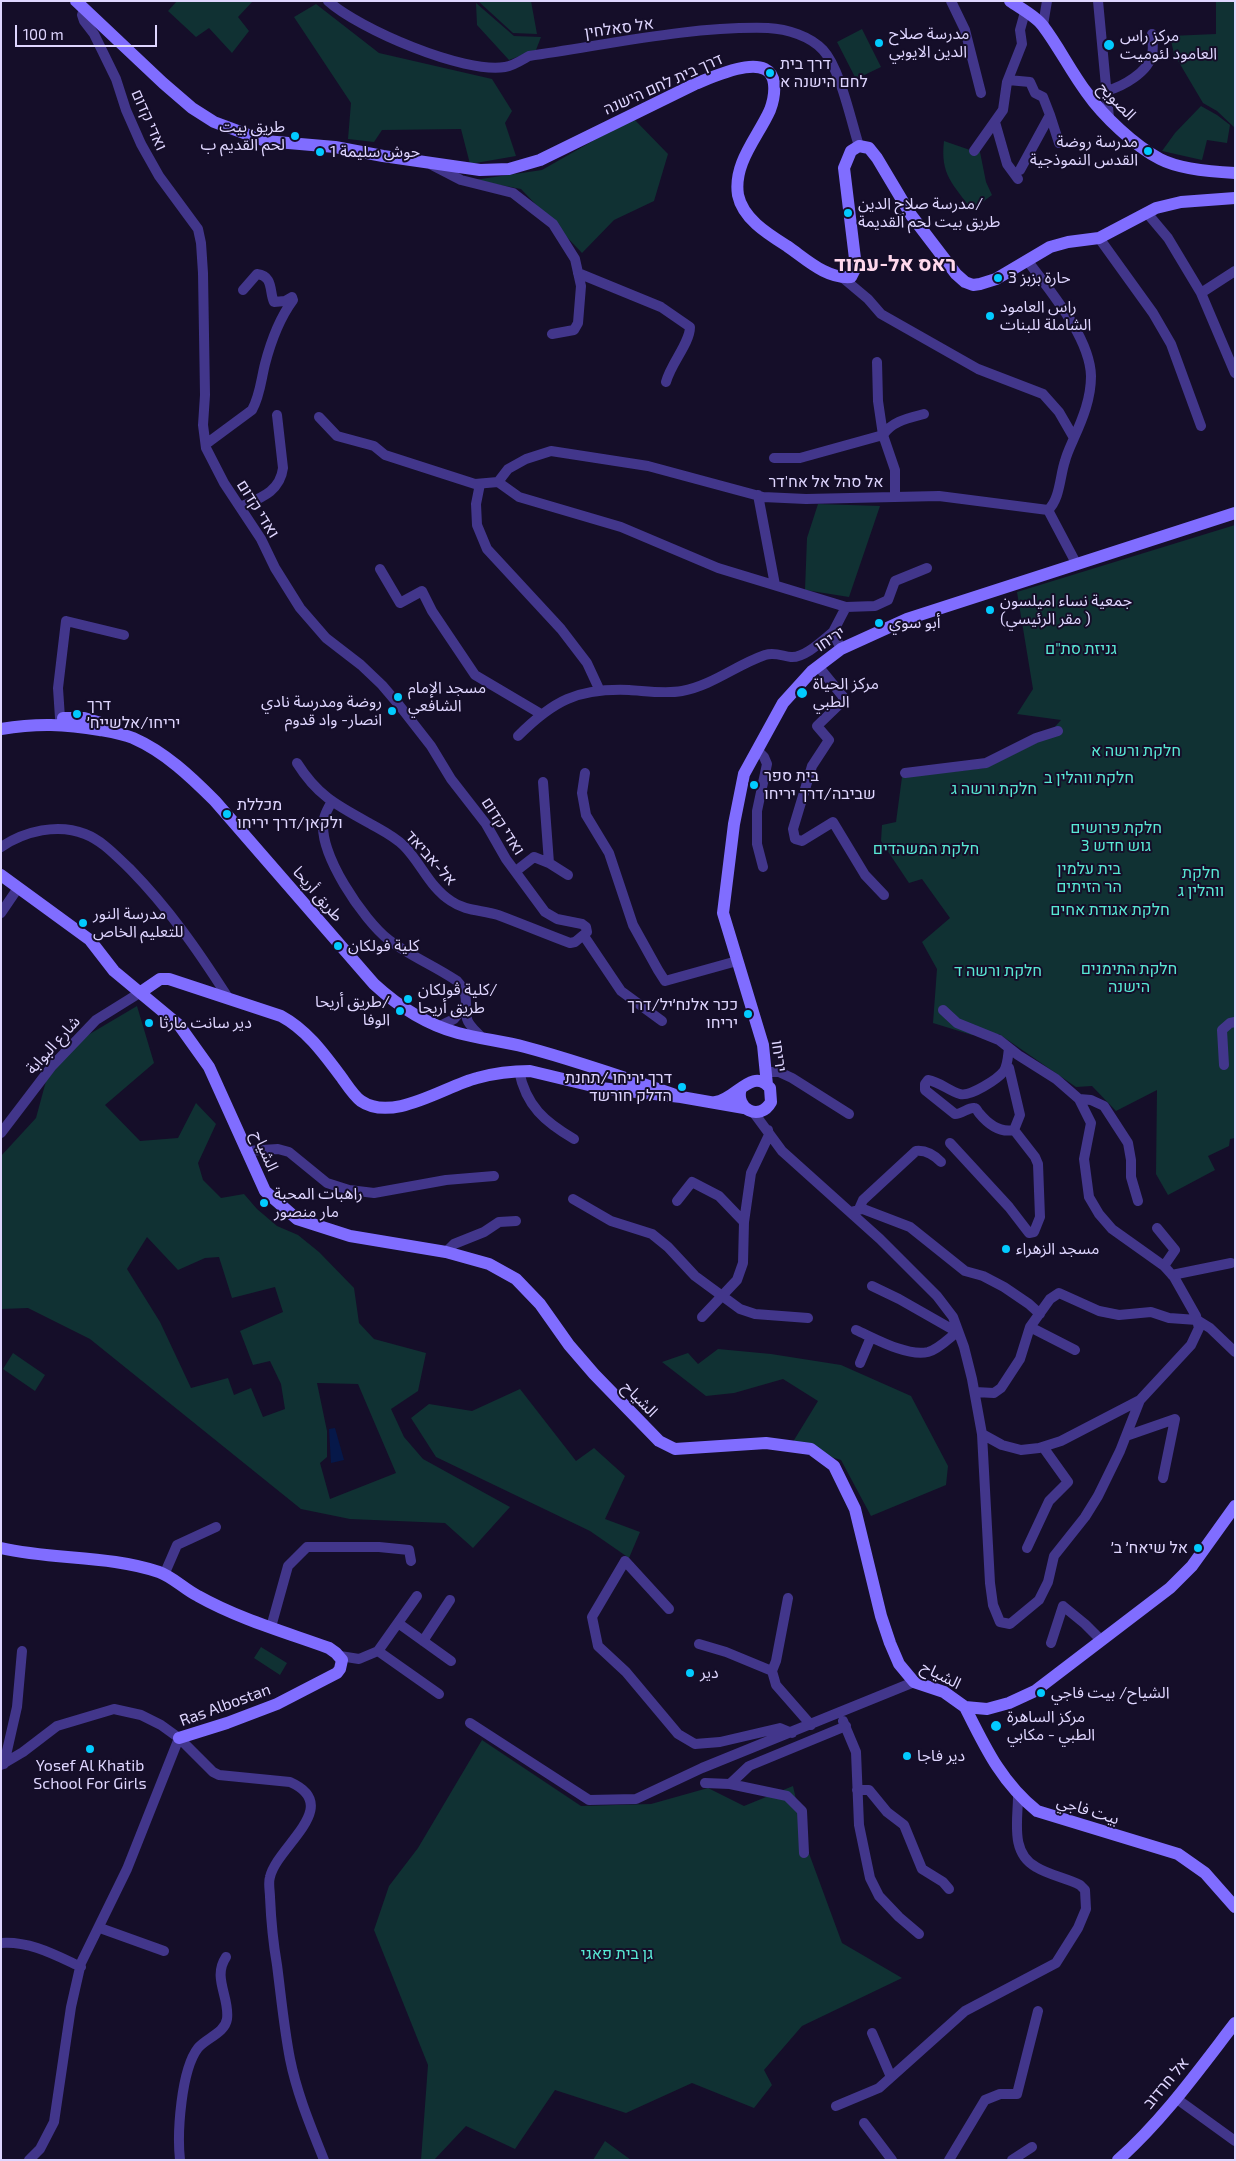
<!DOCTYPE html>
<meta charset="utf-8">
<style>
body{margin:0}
#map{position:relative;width:1236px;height:2161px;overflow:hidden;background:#150e29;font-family:"Exo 2",sans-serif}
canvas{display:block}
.frame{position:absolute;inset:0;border:2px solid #dfd6ff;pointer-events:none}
.scale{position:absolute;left:15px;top:25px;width:142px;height:22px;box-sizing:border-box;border:2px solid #dfd6ff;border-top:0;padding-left:6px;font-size:15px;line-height:18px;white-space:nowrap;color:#dfd6ff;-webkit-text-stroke:4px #150e29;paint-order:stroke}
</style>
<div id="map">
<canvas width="1236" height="2161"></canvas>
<div class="frame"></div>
<div class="scale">100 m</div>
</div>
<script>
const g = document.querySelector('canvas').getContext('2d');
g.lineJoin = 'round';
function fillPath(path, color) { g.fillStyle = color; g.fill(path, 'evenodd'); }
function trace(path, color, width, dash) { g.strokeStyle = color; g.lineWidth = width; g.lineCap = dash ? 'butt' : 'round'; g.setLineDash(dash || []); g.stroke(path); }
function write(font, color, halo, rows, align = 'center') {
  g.font = font + ' "Exo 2","Noto Sans Arabic",Heebo,sans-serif'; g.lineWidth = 4; g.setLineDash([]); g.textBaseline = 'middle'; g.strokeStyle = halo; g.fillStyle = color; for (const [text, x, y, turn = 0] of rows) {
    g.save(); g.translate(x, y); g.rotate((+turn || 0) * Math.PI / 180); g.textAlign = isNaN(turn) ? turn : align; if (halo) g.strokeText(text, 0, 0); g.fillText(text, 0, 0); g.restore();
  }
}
fillPath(new Path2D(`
 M177 1H253L238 17 249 31 232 53 209 28 196 37 168 11Z
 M478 1H531L537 34 513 33Z
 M1216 1H1235V128L1217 111 1203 103 1174 54 1170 36 1216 34Z
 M476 3 514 36 541 37 536 50 509 60 477 25Z
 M316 4 379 53 492 79 512 111 505 123 516 156 470 164 461 129 382 130 374 142 348 139 351 103 294 17Z
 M862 29 881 67 856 79 837 42Z
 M1201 106 1217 115 1230 125 1227 143 1207 140 1202 160 1162 151 1175 133Z
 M633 118 668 154 654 201 614 220 582 253 521 189 474 180 542 170Z
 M944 141 970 150 979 147 986 182 992 195 972 210C953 184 940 175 944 141Z
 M818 504 880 506 849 597 805 590 807 538Z
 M1235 525V1138L1230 1139 1229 1146 1208 1156 1215 1170 1168 1195 1156 1174 1157 1090 1116 1111 1092 1086 1076 1087 999 1034 972 1035 933 1023 937 969 922 942 950 918 922 879 909 883 881 841 882 825 896 822 902 777 985 768 1044 739 1061 720 1017 714 1033 689 1017 592Z
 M137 1006 154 1063 105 1105 140 1141 178 1138 196 1103 216 1124 198 1163 203 1180 221 1198 244 1194 257 1209 277 1226 298 1235 319 1252 354 1288 359 1323 374 1339 426 1353 418 1391 391 1409 404 1437 423 1459 510 1507 473 1548 445 1523 350 1519 301 1509 90 1339 28 1308 1 1309V1156L36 1118 46 1081 68 1054 88 1035ZM147 1237 178 1270 205 1258 219 1257 232 1298 275 1287 283 1312 240 1331 253 1365 270 1361 281 1384 285 1409 263 1417 251 1388 234 1395 228 1378 191 1388 160 1322 127 1269ZM317 1383 358 1384 396 1473 330 1499 320 1463 327 1457V1431Z
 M718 1349 771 1354 841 1365 911 1396 948 1466 946 1485 871 1516 841 1460 791 1445 818 1401 783 1379 734 1393 706 1396 662 1362 688 1353 698 1364Z
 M13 1353 45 1375 35 1391 3 1369Z
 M520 1389 576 1461 594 1448 625 1476 605 1519 640 1532 629 1558 590 1531 436 1457 411 1418 429 1404 472 1411Z
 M261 1647 287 1663 280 1675 254 1658Z
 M482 1740 581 1806 651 1804 708 1788 744 1806 793 1786 807 1848 842 1943 902 1978 802 2026 764 2070 772 2085 754 2108 692 2083 626 2113 555 2090 515 2149 466 2126 434 2160H421L428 2065 374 1930 389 1886 418 1848Z
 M605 2141 631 2160H593Z`), '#103133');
fillPath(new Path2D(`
 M335 1428 344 1460 331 1463 329 1429Z`), '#061849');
trace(new Path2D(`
 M328 1C359 29 464 74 505 67 513 66 522 60 529 56 607 45 689 26 768 28 787 29 810 36 823 50 840 68 851 121 859 146
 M951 1 965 30 981 93
 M1098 1 1109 118
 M84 9 82 15 84 21 94 34 116 79 126 110 141 144 159 176 198 229 201 243 203 273 205 395 203 425 206 448 224 483 261 539 275 568 300 608 326 638 361 665 382 685 399 705 431 746 451 779 486 824 506 859 545 912 557 919 582 924 586 927 587 932 575 942 570 943C546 934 522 924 498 915 482 910 465 911 451 901 430 888 421 863 404 846 394 836 381 830 369 823 336 805 317 795 297 763
 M1043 25 1047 1
 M1008 80 1030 82 1035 93 1043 97 1050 115
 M1106 91C1122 87 1149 72 1152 54 1154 48 1152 40 1152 34
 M995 122 1007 164 1018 179
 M974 151 1003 110 1007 82 1022 44 1020 30 1025 12
 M432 165 461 180 513 193 553 224 575 259 581 286 578 323 574 330 552 334
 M1020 170 1050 115 1059 143
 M1147 213 1168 238 1201 293 1235 373
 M1099 238 1153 313 1171 344 1201 426
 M1027 260C1049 290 1090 337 1091 376 1091 398 1083 418 1074 438
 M578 273 661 307 690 327C690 343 671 363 666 382
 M843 278 868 299 881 314 978 369 1043 394 1059 412 1074 438C1071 445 1067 453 1065 461 1060 475 1060 500 1048 510
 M1201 293 1235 271
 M877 362 878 401 883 435
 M319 417 337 436 374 446 385 455 475 484 498 482 519 497 621 527 718 568 846 607 833 632 841 649
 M883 435C892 421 909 418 924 414
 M206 444 252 410C260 396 261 380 265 364 271 341 279 319 293 300L292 297 285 301 274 302C269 292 274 276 257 274L243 290
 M774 458H800L883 435 895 470V497
 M498 482 508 469 526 459 551 451 648 466 763 497 806 499 939 496 1048 510
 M480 484 476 504 477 525 487 549 561 629 587 663 600 691
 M758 495 775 585
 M240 507C260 498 280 492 283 468L277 415
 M1048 510 1076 563
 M380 569 400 603 422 591 432 611 475 675 541 714
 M846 607 875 606 888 600 895 581 927 568
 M818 666 845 699 817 726 829 740 812 766 793 829 795 839 802 841 833 822 865 875 884 895
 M60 718 58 688 66 621 124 635
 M518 736C553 701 577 688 629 690 646 691 665 694 682 691 713 685 736 665 765 655 775 652 782 656 791 657 805 658 823 640 833 632
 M757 750 764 757 767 764 757 811V844L763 867
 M585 773 582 793 586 815 609 853 633 925 658 970 665 981 737 961
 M905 773 986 763 1036 738 1058 731
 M543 782 549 863
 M332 801C329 807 325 813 324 819 316 851 364 921 389 940 410 956 435 966 457 981 470 995 464 1002 467 1019 469 1026 477 1032 482 1038
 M1 847C25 831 58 823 85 834 103 841 116 856 130 869 169 909 197 949 227 996
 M516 871 534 857 549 863 568 875
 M1 913 18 888
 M584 936 621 991 662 1021
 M943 1010 957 1023 999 1040 1018 1055 1056 1079 1079 1099 1091 1123 1084 1159 1089 1197 1099 1214 1112 1229 1164 1266 1174 1277 1196 1316 1199 1328 1191 1345 1140 1400 1061 1441 1039 1448 1021 1450 1002 1445 982 1434
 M438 1027 454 1019 466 1005
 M1224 1065 1222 1030 1230 1023 1235 1022
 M1006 1066 1009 1068 1020 1115 1014 1130C1000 1133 988 1124 979 1113 977 1111 977 1108 974 1108 969 1107 962 1114 955 1114L925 1090V1084L928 1080C940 1082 949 1091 960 1094 970 1097 998 1079 1004 1071 1008 1064 1008 1055 1009 1048
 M519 1071C526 1106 545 1122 574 1139
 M766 1072H779L792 1078 849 1114
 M1079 1099 1091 1100 1104 1106 1128 1143 1131 1160V1177L1138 1201
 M754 1113 782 1151 880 1239 937 1296 953 1317 964 1347 972 1379 982 1434 990 1583 993 1605 1000 1622 1010 1624 1039 1600 1048 1582 1054 1556 1085 1517 1098 1496 1120 1451 1140 1400
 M1 1133 52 1066 96 1020 141 992
 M950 1143 1009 1207 1029 1233 1034 1232 1040 1217 1038 1164 1035 1157 1014 1130
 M246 1151 278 1149 289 1152 327 1183 349 1190 374 1193 446 1180 494 1176
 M573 1199 611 1221 652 1234 668 1247 695 1276 740 1309 755 1314 808 1318
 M677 1201 692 1182 719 1196 744 1222
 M859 1209 863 1200 916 1151C925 1150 934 1155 941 1162
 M850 1212 863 1209 910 1227 965 1271 983 1276 1004 1287 1029 1304 1040 1314
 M1157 1228 1175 1250 1164 1266
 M446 1252 454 1244 484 1232 499 1222 516 1221
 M1172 1275 1231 1263
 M702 1317 737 1280 743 1263 744 1222 751 1173 769 1135 768 1130
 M1030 1327 1075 1350
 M856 1330C874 1338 907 1357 928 1352 939 1349 949 1338 957 1332L899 1299 872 1286
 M860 1363 871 1337
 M975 1392 994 1393 1001 1388 1020 1359 1030 1327 1050 1299 1059 1293 1099 1311 1119 1315 1151 1312 1169 1318 1197 1320 1210 1328 1235 1352
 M1126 1436 1175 1419 1163 1478
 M1027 1548 1049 1501 1068 1482 1043 1447
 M164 1575 177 1545 216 1527
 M669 1609 625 1561 592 1617 598 1646 626 1672 678 1734 695 1744 720 1742 780 1728 792 1733
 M398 1623 451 1661
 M271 1627 288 1566 307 1547H379L409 1550 411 1561
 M423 1641 450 1600
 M1051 1643 1063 1606 1085 1624 1101 1640
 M699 1644 726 1652 772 1671 776 1685 811 1725
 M378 1651 417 1596
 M340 1656 359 1659 378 1651 439 1694
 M772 1671 776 1661 788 1598
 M843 1721 856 1752 859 1825 870 1878 879 1896 899 1917 919 1934
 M470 1723 589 1800 636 1799 702 1768 914 1682
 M4 1764 17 1707 22 1651
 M1 1765 23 1752 57 1726 114 1709 141 1715 161 1725 179 1738 213 1772 219 1775 290 1782C344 1806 277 1846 270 1877 268 1883 270 1891 270 1897 271 1920 273 1942 277 1965 281 1996 284 2028 290 2059 297 2094 311 2127 324 2160
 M705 1783 730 1784
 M857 1790H869L887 1812 904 1825 922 1869 943 1882 949 1889
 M804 1853 802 1811 787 1796 730 1784 749 1766 846 1726
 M100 1928 164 1951
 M1 1943C30 1941 55 1955 81 1967
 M872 2033 891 2077
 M1177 2099 1235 2141
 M836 2106 879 2088 965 2011 1056 1963 1078 1928 1086 1909 1085 1890 1080 1885C1066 1878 1049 1875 1036 1867 1010 1853 1018 1820 1018 1796
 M864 2123 892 2160
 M29 2160 40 2149 54 2122 71 2007 81 1963 127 1869 179 1738
 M180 2160C177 2133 181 2070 198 2048 206 2038 225 2033 227 2019 230 1997 212 1978 226 1957
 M949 2160 985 2100 1000 2094H1017L1038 2011
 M1012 2160 1032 2147`), '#42368b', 10);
trace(new Path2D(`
 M76 1 163 83 192 108 214 122 265 141 335 147 383 156 480 170 509 169 540 160 695 84C713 77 771 49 774 84 775 93 773 102 770 110 758 137 733 163 738 195 743 219 768 234 787 246 806 259 826 279 851 277L856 267 844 168 851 151 859 146 869 148 877 158 911 215 956 274 965 282 973 285 980 284 996 279 1050 247 1068 242 1099 238 1156 208 1181 202 1235 198
 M1010 1C1020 8 1036 16 1043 26 1059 47 1071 72 1087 93 1103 116 1135 146 1160 159 1179 169 1214 172 1235 173
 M63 718H84L114 727
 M1 729C37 723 65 724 100 730 111 732 123 734 133 738 165 752 191 777 215 801L374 984C399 1007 425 1024 458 1033 480 1039 503 1041 525 1047 578 1061 629 1079 681 1097
 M1 875 90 940 114 971 179 1025 209 1067 265 1191 297 1219 350 1236 446 1252 489 1264 516 1279 540 1304 569 1345 594 1374 659 1441 675 1449 766 1443 811 1449 834 1466 855 1509 881 1616 890 1643 899 1664 914 1682 944 1692 965 1707 987 1709 1009 1703 1035 1691 1170 1588 1192 1566 1235 1506
 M141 992 160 979H169L281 1016C307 1030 324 1054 342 1078 347 1085 354 1096 361 1101 393 1123 445 1086 477 1078 495 1073 512 1071 530 1071L601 1088 681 1097 744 1108
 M767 1085 763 1045 723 913 734 824 744 774 783 703 812 671 841 649 907 619 1235 513
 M715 1102C735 1101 752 1066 770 1088L771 1102C760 1122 734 1109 741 1088
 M1 1548C53 1560 109 1555 159 1572 173 1577 184 1589 198 1596 239 1619 285 1632 329 1648L336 1653 342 1660 340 1669 337 1673 277 1704 227 1723 179 1738
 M965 1707C985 1747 1001 1782 1037 1811L1178 1854 1205 1873 1235 1907
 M1118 2160C1163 2120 1198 2071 1235 2023`), '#806dff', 12);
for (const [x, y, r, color] of [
 [879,43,5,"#02cbff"],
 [1109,45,6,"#02cbff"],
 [770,73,5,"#02cbff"],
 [295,136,5,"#02cbff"],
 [1148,151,5,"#02cbff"],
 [320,152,5,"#02cbff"],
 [848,213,5,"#02cbff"],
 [998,278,5,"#02cbff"],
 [990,316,5,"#02cbff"],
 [990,610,5,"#02cbff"],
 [879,623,5,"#02cbff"],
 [802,693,6,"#02cbff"],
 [398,697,5,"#02cbff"],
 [392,711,5,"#02cbff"],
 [77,714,5,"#02cbff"],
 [754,785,5,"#02cbff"],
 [227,814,5,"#02cbff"],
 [83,923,5,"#02cbff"],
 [338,946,5,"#02cbff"],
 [408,999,5,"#02cbff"],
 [400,1011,5,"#02cbff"],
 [748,1014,5,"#02cbff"],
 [149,1023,5,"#02cbff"],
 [682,1087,5,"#02cbff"],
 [264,1203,5,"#02cbff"],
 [1006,1249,5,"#02cbff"],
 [1198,1548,5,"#02cbff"],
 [690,1673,5,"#02cbff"],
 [1041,1693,5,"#02cbff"],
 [996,1726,6,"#02cbff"],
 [90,1749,5,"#02cbff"],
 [907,1756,5,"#02cbff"]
]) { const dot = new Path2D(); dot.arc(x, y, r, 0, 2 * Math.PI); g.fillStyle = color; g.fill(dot); trace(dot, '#150e29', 2); }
write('16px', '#dfd6ff', '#150e29', [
 ["אל סאלחין",619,28,-8],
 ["דרך בית לחם הישנה",663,84,-24],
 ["الصويح",1117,101,46],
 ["ואדי קדום",149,120,66],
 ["אל סהל אל אח'דר",826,482],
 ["ואדי קדום",258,509,58],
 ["יריחו",830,639,-33],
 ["ואדי קדום",503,826,57],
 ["אל-אביאד",431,858,48],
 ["طريق أريحا",318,894,49],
 ["شارع البوابة",53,1045,-48],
 ["יריחו",779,1056,82],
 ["الشياح",265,1151,66],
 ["الشياح",640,1399,46],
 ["الشياح",941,1675,27],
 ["Ras Albostan",225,1705,-20],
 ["بيت فاجي",1088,1810,17],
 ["אל חרדוב",1166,2083,-50]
]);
write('16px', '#dfd6ff', '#150e29', [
 ["مدرسة صلاح",889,34],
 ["الدين الايوبي",889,52],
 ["مركز راس",1120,36],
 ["العامود لئوميت",1120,54],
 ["דרך בית",780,64],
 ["לחם הישנה א",780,82],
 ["طريق بيت",285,127,"right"],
 ["لحم القديم ب",285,145,"right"],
 ["مدرسة روضة",1138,142,"right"],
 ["القدس النموذجية",1138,160,"right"],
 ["حوش سليمة 1",330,152],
 ["مدرسة صلاح الدين/",858,204],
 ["طريق بيت لحم القديمة",858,222],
 ["حارة بزبز 3",1008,278],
 ["راس العامود",1000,307],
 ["الشاملة للبنات",1000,325],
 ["جمعية نساء اميلسون",1000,601],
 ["(مقر الرئيسي )",1000,619],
 ["أبو سوي",889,623],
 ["مركز الحياة",813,684],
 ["الطبي",813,702],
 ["مسجد الإمام",408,688],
 ["الشافعي",408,706],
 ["روضة ومدرسة نادي",382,702,"right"],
 ["انصار- واد قدوم",382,720,"right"],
 ["דרך",87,705],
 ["יריחו/אלשייח׳",87,723],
 ["בית ספר",764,776],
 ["שביבה/דרך יריחו",764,794],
 ["מכללת",237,805],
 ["ולקאן/דרך יריחו",237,823],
 ["مدرسة النور",93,914],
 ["للتعليم الخاص",93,932],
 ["كلية فولكان",348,946],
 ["كلية ڤولكان/",418,990],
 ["طريق أريحا",418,1008],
 ["طريق أريحا/",390,1002,"right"],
 ["الوفا",390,1020,"right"],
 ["ככר אלנח׳יל/דרך",738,1005,"right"],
 ["יריחו",738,1023,"right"],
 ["دير سانت مارثا",159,1023],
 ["דרך יריחו /תחנת",672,1078,"right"],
 ["הדלק חורשד",672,1096,"right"],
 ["راهبات المحبة",274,1194],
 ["مار منصور",274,1212],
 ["مسجد الزهراء",1016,1249],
 ["אל שיאח׳ ב׳",1188,1548,"right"],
 ["دير",700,1673],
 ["الشياح/ بيت فاجي",1051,1693],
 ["مركز الساهرة",1007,1717],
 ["الطبي - مكابي",1007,1735],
 ["دير فاجا",917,1756],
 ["Yosef Al Khatib",90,1766,"center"],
 ["School For Girls",90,1784,"center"]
], 'left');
write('16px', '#58e8d4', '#150e29', [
 ["גניזת סת\"ם",1081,649],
 ["חלקת ורשה א",1136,751],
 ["חלקת ווהלין ב",1089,778],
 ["חלקת ורשה ג",994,789],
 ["חלקת פרושים",1116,828],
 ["גוש חדש 3",1116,846],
 ["חלקת המשהדים",926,849],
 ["בית עלמין",1089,869],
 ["הר הזיתים",1089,887],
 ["חלקת",1201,873],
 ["ווהלין ג",1201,891],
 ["חלקת אגודת אחים",1110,910],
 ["חלקת התימנים",1129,969],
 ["הישנה",1129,987],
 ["חלקת ורשה ד",998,971],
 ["גן בית פאגי",617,1954]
]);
write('bold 21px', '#ffd8ec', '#150e29', [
 ["ראס אל-עמוד",895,264]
]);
</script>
